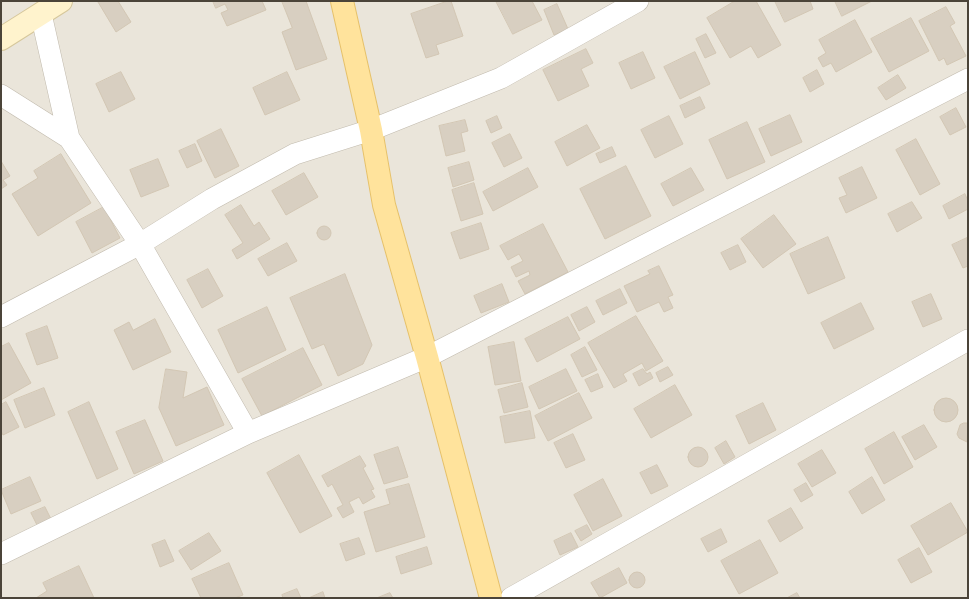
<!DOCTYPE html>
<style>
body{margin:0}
#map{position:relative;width:969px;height:599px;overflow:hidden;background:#f6f3ec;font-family:"Alegreya Sans",sans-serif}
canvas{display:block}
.frame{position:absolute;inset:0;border:2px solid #4b4439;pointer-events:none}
</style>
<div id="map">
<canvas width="969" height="599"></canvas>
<div class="frame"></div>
</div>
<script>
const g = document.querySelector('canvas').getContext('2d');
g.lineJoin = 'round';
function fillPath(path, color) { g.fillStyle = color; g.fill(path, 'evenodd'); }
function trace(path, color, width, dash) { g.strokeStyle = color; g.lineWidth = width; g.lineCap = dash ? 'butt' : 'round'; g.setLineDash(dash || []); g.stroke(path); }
fillPath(new Path2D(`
 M1 1H968V598H1Z`), '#eae5da');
const building = new Path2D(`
 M99 1H118L131 22 116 32 98 2Z
 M213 1H262L266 10 227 26 221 13 228 10 225 4 216 8Z
 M282 1H306L327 59 296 70 282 32 292 28Z
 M448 1H451L463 36 436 45 439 54 426 58 411 14Z
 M496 1H532L542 20 513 34Z
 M735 1H756L781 45 758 58 751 46 730 58 707 18Z
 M775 1H810L813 9 785 22Z
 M835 1H872L842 16Z
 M557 4 568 29 554 35 544 10Z
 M946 7 955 23 950 26 966 56 947 65 944 58 939 61 919 21Z
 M911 18 929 51 889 72 871 39Z
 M855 20 872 52 836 72 831 63 823 67 818 58 826 53 819 40Z
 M706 34 716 53 705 58 696 39Z
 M586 49 593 63 581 69 589 86 558 101 543 70Z
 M643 52 655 78 631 89 619 63Z
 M695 52 710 84 680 99 664 67Z
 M817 70 824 84 810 92 803 78Z
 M121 72 135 99 109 112 96 84Z
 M287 72 300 100 265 115 253 88Z
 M898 75 906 88 886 100 878 88Z
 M700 97 705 108 685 118 680 106Z
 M956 108 966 127 950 135 940 117Z
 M790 115 802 142 771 156 759 129Z
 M497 116 502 128 491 133 486 121Z
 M669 116 683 144 655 158 641 130Z
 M465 120 468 131 461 133 465 151 446 156 439 126Z
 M747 122 765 162 727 179 709 140Z
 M587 125 600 148 567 166 555 142Z
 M221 129 239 166 215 178 197 141Z
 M510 134 522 158 504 167 492 143Z
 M916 139 940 184 920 195 896 150Z
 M195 144 202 161 187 168 179 151Z
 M612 147 616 156 600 163 596 154Z
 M61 154 91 203 38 236 12 194 38 178 34 171Z
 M158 159 169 186 141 197 130 170Z
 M1 161 10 176 3 180 7 185 1 189Z
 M469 162 474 180 453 187 448 168Z
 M626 166 651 216 605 239 580 189Z
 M862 167 877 198 846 213 839 198 847 195 839 178Z
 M528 168 538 187 493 211 483 192Z
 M691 168 704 190 673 206 661 184Z
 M304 173 318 197 286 215 272 191Z
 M474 183 483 214 461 221 452 190Z
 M965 194 968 201V209L949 219 943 206Z
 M912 202 922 218 897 232 888 214Z
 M241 205 254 226 259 222 270 239 237 259 232 250 243 243 225 215Z
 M104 207 120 238 92 253 76 222Z
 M774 215 796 244 763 268 741 239Z
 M481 223 489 249 460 259 451 233Z
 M543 224 568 272 525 294 518 281 530 275 529 271 516 277 511 267 523 261 519 254 508 260 500 246Z
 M317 233a7 7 0 1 1 14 0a7 7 0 1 1-14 0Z
 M828 237 845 278 808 294 790 254Z
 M967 238 968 266 963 268 952 245Z
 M287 243 297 261 268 276 258 259Z
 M738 245 746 262 730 270 721 253Z
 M659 266 673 295 668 297 673 308 664 312 659 302 637 312 624 286 650 274 648 271Z
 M208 269 223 296 202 308 187 280Z
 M345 274 372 345 363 364 338 376 324 344 312 349 290 298Z
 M502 284 509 302 481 313 474 296Z
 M620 289 627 303 603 315 596 301Z
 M931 294 942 319 923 327 912 302Z
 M861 303 874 329 834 349 821 323Z
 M267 307 286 350 238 373 218 330Z
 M587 307 595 322 579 331 571 315Z
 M636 316 663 361 646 371 642 363 623 374 627 381 614 388 588 343Z
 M568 317 580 339 537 362 525 339Z
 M155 319 171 352 133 370 114 330 129 322 133 330Z
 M47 326 58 358 37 365 26 334Z
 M514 342 521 381 495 385 488 347Z
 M9 343 31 383 1 400V347Z
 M585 347 597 370 582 377 571 355Z
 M303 348 322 385 262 416 242 379Z
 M668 367 673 375 660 382 656 373Z
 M166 369 187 372 183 398 207 387 224 425 176 446 159 408Z
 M566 369 577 391 539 409 529 387Z
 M643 369 647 374 650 372 653 378 639 386 633 374Z
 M598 374 603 387 591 392 585 380Z
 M522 383 528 407 504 413 498 390Z
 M675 385 692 415 651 438 634 409Z
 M44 388 55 415 25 428 14 400Z
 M579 393 592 418 548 441 535 416Z
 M934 410a12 12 0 1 1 24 0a12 12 0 1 1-24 0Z
 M6 402 19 427 3 435 1 431V405Z
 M89 402 118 469 97 479 68 412Z
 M763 403 776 430 749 444 736 416Z
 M530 411 535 438 505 443 500 417Z
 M145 420 163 461 134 474 116 432Z
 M964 423H968L967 442 959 438 957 434 960 425Z
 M924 425 937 447 915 460 902 437Z
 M894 432 913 467 884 484 865 449Z
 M573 434 585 460 566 468 554 443Z
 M726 441 735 457 724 464 715 448Z
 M398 447 408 477 384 484 374 455Z
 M688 457a10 10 0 1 1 20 0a10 10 0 1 1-20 0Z
 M822 450 836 473 812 487 798 464Z
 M299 455 332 516 300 533 267 473Z
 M360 456 366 466 363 468 374 489 371 490 375 497 363 504 359 497 349 502 354 512 343 518 337 508 343 505 332 484 328 487 322 476Z
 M657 465 668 486 651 494 640 473Z
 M30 477 41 501 11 514 1 490Z
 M872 477 885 500 862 514 849 492Z
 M603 479 622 516 593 531 574 495Z
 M806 483 813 495 801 502 794 490Z
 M409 484 425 537 376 552 364 512 390 504 386 490Z
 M951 503 968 532 928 555 911 526Z
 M45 507 52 521 38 527 31 513Z
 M791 508 803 528 780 542 768 521Z
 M587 525 592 534 581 541 575 531Z
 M721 529 727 542 708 552 701 539Z
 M209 533 221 551 191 570 179 551Z
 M571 533 578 547 560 555 554 541Z
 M359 538 365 554 346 561 340 544Z
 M165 540 174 561 160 567 152 545Z
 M760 540 778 573 739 594 721 561Z
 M427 547 432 564 401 574 396 557Z
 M919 548 932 572 911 583 898 560Z
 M229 563 243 595 235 598H201L192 579Z
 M79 566 94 598H36L47 591 43 583Z
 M619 568 627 583 600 598 591 583Z
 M629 580a8 8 0 1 1 16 0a8 8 0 1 1-16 0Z
 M297 589 301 598H283L282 595Z
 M323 592 325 598H309Z
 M390 593 393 598H377Z
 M797 593 800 598H787Z`);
fillPath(building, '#d8cfc1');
trace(building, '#d3c7b4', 1);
const street = new Path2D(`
 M41 14 69 138 140 244 248 433
 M1 95 69 138
 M1 317 140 244 212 199 295 154 371 130 501 78 638 1
 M1 554 248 433 427 357 968 79
 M511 598 968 340`);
const secondary = new Path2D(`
 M1 39 61 1`);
const primary = new Path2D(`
 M342 1 371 130 384 205 427 357 491 598`);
trace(street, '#c2bbae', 22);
trace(secondary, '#d6c79b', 24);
trace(primary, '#e6c16a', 24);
trace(street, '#fff', 21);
trace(secondary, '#fff3cd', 22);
trace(primary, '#ffe39c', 22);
</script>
